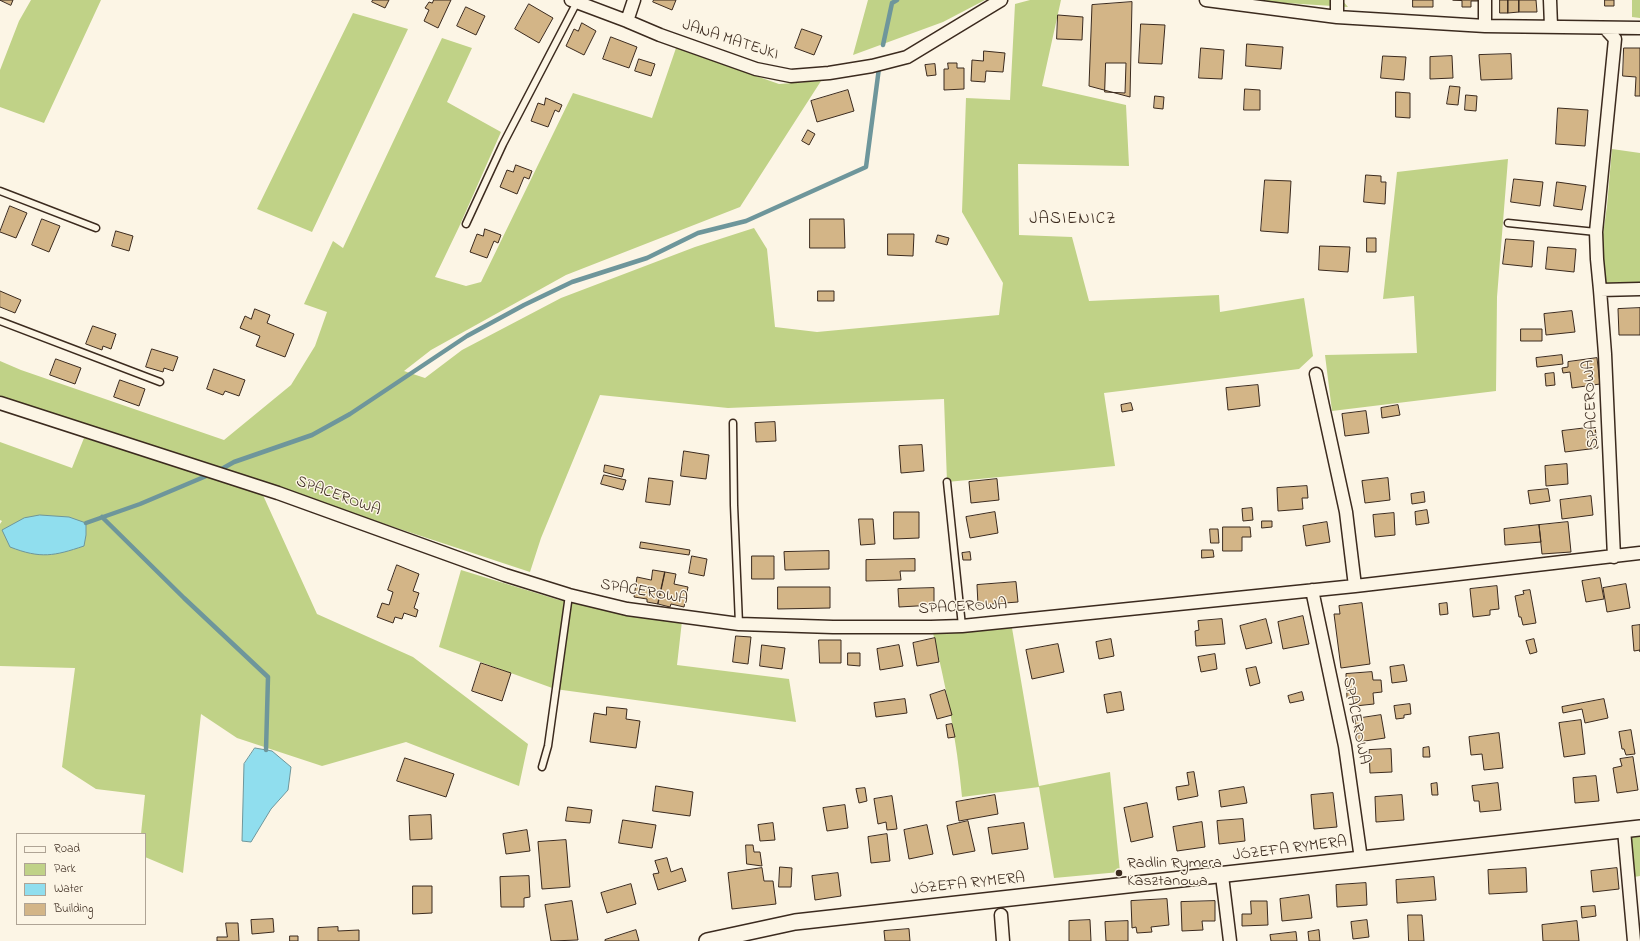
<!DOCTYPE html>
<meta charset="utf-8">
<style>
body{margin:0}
#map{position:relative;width:1640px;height:941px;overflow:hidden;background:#fcf5e5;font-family:"Indie Flower",sans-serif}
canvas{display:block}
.legend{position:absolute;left:16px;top:833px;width:130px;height:92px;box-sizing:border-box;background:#fcf5e5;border:1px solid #afa495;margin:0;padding:5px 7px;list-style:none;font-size:12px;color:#3b2a1e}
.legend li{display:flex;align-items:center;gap:8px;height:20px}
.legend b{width:20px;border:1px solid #afa495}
</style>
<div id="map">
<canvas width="1640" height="941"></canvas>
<ul class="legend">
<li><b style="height:5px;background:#fcf5e5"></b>Road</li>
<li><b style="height:11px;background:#c0d287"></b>Park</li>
<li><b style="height:11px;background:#90deee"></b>Water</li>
<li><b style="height:11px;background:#d3b587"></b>Building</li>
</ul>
</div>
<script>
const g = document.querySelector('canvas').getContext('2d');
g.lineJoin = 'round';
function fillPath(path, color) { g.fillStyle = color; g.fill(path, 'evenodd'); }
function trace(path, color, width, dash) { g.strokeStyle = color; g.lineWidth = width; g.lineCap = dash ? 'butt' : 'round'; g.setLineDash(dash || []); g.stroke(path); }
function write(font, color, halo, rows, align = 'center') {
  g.font = font + ' "Indie Flower",sans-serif'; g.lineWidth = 3; g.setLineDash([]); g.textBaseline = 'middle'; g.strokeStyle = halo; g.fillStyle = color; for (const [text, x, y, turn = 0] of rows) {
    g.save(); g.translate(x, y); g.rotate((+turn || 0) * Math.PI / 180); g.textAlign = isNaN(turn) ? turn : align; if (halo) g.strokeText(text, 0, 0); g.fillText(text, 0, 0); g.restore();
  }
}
fillPath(new Path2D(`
 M31 0H101L44 123 0 107V70L19 21Z
 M868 0H985L943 22 853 55Z
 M1030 0H1061L1042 86 1126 105 1129 166 1018 164 1019 235 1072 237 1089 301 1219 295 1220 312 1304 298 1313 356 1299 369 1104 393 1115 466 947 482 944 399 728 408 600 395 541 538 530 572 0 397V361L21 370 224 440 291 385 315 346 327 312 304 304 333 241 343 248 442 38 472 48 447 102 501 132 459 227 435 277 466 286 481 282 573 93 652 118 676 48 779 84 821 81 740 207 566 275 431 350 404 371 425 378 462 350 561 298 695 247 754 228 767 249 775 327 817 332 999 315 1003 283 962 212 966 98 1010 100 1015 4Z
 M1259 0H1342L1348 7 1270 2Z
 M1632 0H1640V18L1632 17Z
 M353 13 408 29 312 232 257 209Z
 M1612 149 1640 153V283H1605L1602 242 1607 206Z
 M1508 159 1497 297 1496 391 1332 411 1325 355 1417 353 1414 296 1383 299 1397 172Z
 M84 438 262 493 317 614 413 657 528 744 519 786 406 742 322 766 237 738 201 714 183 873 145 857V834H141L145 795 96 789 62 767 75 668 0 666V524L2 521 0 520V442L72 468Z
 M461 570 559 600 682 621 677 665 789 679 796 722 555 689 439 647Z
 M1012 628 1039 786 1110 772 1120 872 1054 878 1039 787 962 797C957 741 946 687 933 633Z
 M1631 837H1640V876L1634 877Z`), '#c0d287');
const water = new Path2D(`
 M40 515 69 517 86 523V535L84 546C54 556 41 559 10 547L2 530 24 518Z
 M255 748 272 751 291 767 288 790 271 809 251 842 242 841 244 764Z`);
fillPath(water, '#90deee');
trace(water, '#6e969b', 1);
trace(new Path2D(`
 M883 45 892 3 897 0
 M218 471 234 462 312 435 350 414 467 336 524 305 572 282 647 258 698 233 746 221 866 167 879 68
 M102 517 184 598 268 677 266 750
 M86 523 140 504 211 474`), '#6e969b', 4.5);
const building = new Path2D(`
 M0 0H13L11 5Z
 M373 0H389L385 8 372 2Z
 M434 0H451L438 28 424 21 429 10 425 8 429 2 432 3Z
 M654 0H676L672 10 653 2Z
 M1413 0H1433V7H1413Z
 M1453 0H1478V1H1471V7H1462V1Z
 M1500 0H1508V13H1500Z
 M1508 0H1519V12L1508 13Z
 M1519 0H1536L1537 12H1519Z
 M1605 0H1614V6H1605Z
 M1132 2 1130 97 1089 86 1092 5Z
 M529 4 553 18 539 43 515 29Z
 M466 7 485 16 476 35 457 26Z
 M1058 15 1083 17 1082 40 1057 39Z
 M582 23 596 31 584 55 566 46 574 29 578 31Z
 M1141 24 1165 25 1162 64 1139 63Z
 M802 29 822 36 814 55 795 48Z
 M611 37 637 47 629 68 603 59Z
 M1247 44 1283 47 1281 69 1246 66Z
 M1201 48 1224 50 1222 79 1199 78Z
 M1624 48H1640V96H1635L1636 77 1623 76Z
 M984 51 1005 53 1003 72 986 71 985 82 971 81 972 60 983 61Z
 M1511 54 1512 79 1481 80 1479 55Z
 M1383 56 1406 57 1404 80 1381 78Z
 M1452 56 1453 78 1430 79V57Z
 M639 59 655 64 651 76 635 71Z
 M948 63H957V68H964V89L944 90V69H948Z
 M1106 63H1126L1125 93 1105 92Z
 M935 64 936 75 927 76 925 65Z
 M1450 86 1460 87 1458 105 1447 104Z
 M1245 89 1260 90V110H1244Z
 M848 90 854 111 817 122 811 101Z
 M1396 92 1410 93V118L1396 117Z
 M1466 95 1477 96 1476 111 1465 110Z
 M1155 96 1164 97 1163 109 1154 108Z
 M546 98 562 105 559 112 555 110 548 127 531 121 538 103 544 105Z
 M1558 108 1588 110 1585 146 1556 144Z
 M808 130 815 134 809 145 802 141Z
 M516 165 532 171 529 179 524 177 517 194 500 187 507 170 513 172Z
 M1366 175 1381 176V182H1386L1385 204 1364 202Z
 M1514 179 1543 182 1540 206 1511 202Z
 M1265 180 1291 181 1288 233 1261 231Z
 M1557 182 1586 186 1582 210 1554 206Z
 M10 206 27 213 16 238 0 232Z
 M42 219 60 226 49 252 32 245Z
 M810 219H844L845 248H810Z
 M485 229 501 235 498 243 494 241 487 258 470 252 477 234 483 236Z
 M116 231 133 236 129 251 112 246Z
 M888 234H914L913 256 888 255Z
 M938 235 949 238 947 245 936 242Z
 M1367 238H1376V252H1367Z
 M1506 239 1534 241 1532 267 1503 264Z
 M1320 246 1350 247 1348 272 1319 270Z
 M1548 247 1576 249 1574 272 1546 269Z
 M0 291 21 300 15 313 0 307Z
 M818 291H834V301H818Z
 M1640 308V335H1619L1618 309Z
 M255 309 270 315 267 323 294 334 285 357 256 346 260 336 240 328 245 316 251 319Z
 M1572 311 1575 332 1546 335 1544 314Z
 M93 326 116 334 111 349 103 346 102 350 86 344Z
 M1521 329H1542V341H1521Z
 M152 349 178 357 173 371 164 368 163 372 146 367Z
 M1562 355 1563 364 1537 367 1536 358Z
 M1597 358 1600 384 1572 388 1570 372 1563 373 1562 368 1568 367V362Z
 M56 359 81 368 75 384 50 375Z
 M214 369 245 380 239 396 225 391 223 395 207 389Z
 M1554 373 1555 385 1546 386 1545 374Z
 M120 380 145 389 139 406 114 397Z
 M1258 385 1260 406 1228 410 1226 388Z
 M1131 403 1133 410 1122 412 1121 405Z
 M1398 405 1400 415 1382 418 1381 408Z
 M1366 411 1369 433 1345 436 1342 414Z
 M775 422 776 441 756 442 755 423Z
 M1595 427 1598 448 1565 452 1562 431Z
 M922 445 924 471 901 473 899 446Z
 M684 451 709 455 706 479 681 476Z
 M1567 464 1568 484 1546 486 1545 466Z
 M605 465 624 469 622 477 604 472Z
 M604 475 626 480 623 490 601 484Z
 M649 478 673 481 670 505 646 502Z
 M1388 478 1390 500 1365 503 1362 481Z
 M997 479 999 500 971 503 969 482Z
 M1307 486 1308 498H1302L1303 509 1278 511 1277 488Z
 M1548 489 1550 501 1530 504 1528 491Z
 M1424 492 1425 502 1412 504 1411 494Z
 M1591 496 1593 515 1562 519 1560 500Z
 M1252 508 1253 520 1243 521 1242 509Z
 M1427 510 1429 523 1416 525 1415 512Z
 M894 512H919V538L894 539Z
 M995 512 998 533 970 538 966 517Z
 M1394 513 1395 535 1375 537 1373 515Z
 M859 519H873L875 544 861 545Z
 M1262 521H1272V527L1262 528Z
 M1327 522 1330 542 1306 546 1303 526Z
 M1568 522 1571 552 1542 554 1539 525Z
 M1539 525 1541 542 1505 545 1504 529Z
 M1223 527H1250L1251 537H1242V551H1223Z
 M1210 529H1218L1219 543H1211Z
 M641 542 690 550 689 555 640 548Z
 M1202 550H1213L1214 557 1202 558Z
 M829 551V569L785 570 784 552Z
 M970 552 971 560H963L962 553Z
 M692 556 707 559 704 576 689 573Z
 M752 556H774V579H752Z
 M915 559V571H900L901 580 866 581V560Z
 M397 565 419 574 413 591 419 593 414 608 418 610 416 617 404 613 402 619 395 617 393 623 377 617 382 603 389 605 393 592 388 590Z
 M653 570 665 572 658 604 647 602V599L634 597 637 577 651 580Z
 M665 572 676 574 674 584 688 587 684 607 671 604 670 607 658 604Z
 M1600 578 1604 599 1586 602 1582 581Z
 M1016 582 1018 602 978 605 977 585Z
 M1626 584 1630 608 1607 612 1603 588Z
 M1497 586 1499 609 1490 610V615L1473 617 1470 589Z
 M778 587H830V608L778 609Z
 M934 588V605L899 607 898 589Z
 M1530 590 1536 623 1523 625 1521 617H1519L1515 596 1524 594 1523 591Z
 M1362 603 1370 664 1341 668 1334 614H1340L1339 606Z
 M1447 603 1448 614 1440 615 1439 604Z
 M1303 616 1309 644 1283 649 1278 622Z
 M1222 619 1225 644 1196 646 1195 631 1199 630 1198 621Z
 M1266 619 1272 643 1246 649 1240 626Z
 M1640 625V652V650L1634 651 1632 626Z
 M736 636 751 637 748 664 733 662Z
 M935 638 939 662 917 666 913 643Z
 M1111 639 1114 656 1099 659 1096 642Z
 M1534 639 1537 652 1530 654 1526 641Z
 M819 640H841V663H820Z
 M1058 644 1064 672 1032 679 1026 650Z
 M762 645 785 648 782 669 760 666Z
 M899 645 903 666 880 670 877 649Z
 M848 653H860V666L848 665Z
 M1215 654 1217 669 1201 672 1198 657Z
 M481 663 511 673 502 701 472 691Z
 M1404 665 1407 681 1392 683 1390 667Z
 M1256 667 1260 683 1250 686 1246 669Z
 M1372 672 1373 680H1381L1382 692 1373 693 1374 704 1355 706 1354 697 1347 698 1346 674Z
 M945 690 952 715 937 719 930 695Z
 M1121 692 1124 710 1107 713 1104 695Z
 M1302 692 1304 700 1290 703 1288 696Z
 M905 699 907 713 876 717 874 703Z
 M1604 699 1608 718 1585 723 1582 709 1563 713 1562 707Z
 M1410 704 1411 714 1404 715V718L1396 719 1394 706Z
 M607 707 627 709 626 719 640 721 636 748 590 742 594 713 606 715Z
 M1381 715 1385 738 1358 742 1355 719Z
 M1581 720 1585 754 1564 757 1559 723Z
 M952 724 955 737 948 738 946 725Z
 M1631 730 1635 754 1626 755 1624 749H1622L1619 732Z
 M1499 733 1503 768 1484 770 1482 754 1471 755 1469 737Z
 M1429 747 1430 757H1423V748Z
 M1391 749 1392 772 1370 773 1369 750Z
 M1633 757 1638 790 1617 793 1613 768 1622 766 1620 759Z
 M405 758 454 774 446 797 397 781Z
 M1194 772 1198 796 1178 800 1176 787 1189 785 1187 773Z
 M1596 776 1599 801 1575 803 1573 778Z
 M1437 783 1438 795H1432L1431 784Z
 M1498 783 1501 810 1480 812 1479 801H1474L1472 786Z
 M656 786 693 792 690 816 653 811Z
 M1244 787 1247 803 1221 807 1219 791Z
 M865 788 867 801 859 803 856 789Z
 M1333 793 1337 827 1314 829 1311 795Z
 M995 795 998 814 959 821 956 802Z
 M1402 795 1404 820 1376 822 1375 797Z
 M892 796 897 829 887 830 886 822 878 824 874 799Z
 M1147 803 1153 837 1131 842 1124 808Z
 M845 805 848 828 827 831 823 808Z
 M568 807 592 810 590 823 566 821Z
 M431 815 432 839 410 840 409 816Z
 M1243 819 1245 841 1219 844 1217 821Z
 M623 820 656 825 652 848 619 843Z
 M968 821 975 851 953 855 947 826Z
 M1202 822 1205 847 1177 851 1173 827Z
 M773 823 775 840 760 841 758 825Z
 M1024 823 1028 849 992 854 988 828Z
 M927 825 933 854 909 859 904 830Z
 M527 830 530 851 506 854 503 834Z
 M887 834 890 861 871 863 868 837Z
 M566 840 570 887 542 889 538 842Z
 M746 845H753L754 852H760L762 866 747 864Z
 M667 858 671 872 682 868 686 881 658 890 653 874 659 873 655 861Z
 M780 867 792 868 791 887H779Z
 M762 868 764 881H773L776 904 732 909 728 873Z
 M1526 868 1527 892 1489 894 1488 870Z
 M1617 868 1619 889 1593 892 1591 871Z
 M838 873 841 896 815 900 812 876Z
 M529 876 530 897 524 898V907H501L500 877Z
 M1434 877 1436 900 1397 903 1396 880Z
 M1366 883 1367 905 1337 907 1336 885Z
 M631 884 636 904 607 913 601 893Z
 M413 886H432V913L413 914Z
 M1309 895 1312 918 1282 921 1280 899Z
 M1167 899 1169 925 1151 927 1152 932 1137 933 1136 927 1132 928 1131 901Z
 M572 901 578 940 551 941 545 905Z
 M1215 901V921H1202L1203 930 1182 931 1181 902Z
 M1251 901H1267L1268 925 1242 926V914H1251Z
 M1595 906 1596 916 1582 918 1581 907Z
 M1408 915H1422L1424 941H1409Z
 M273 919 274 932 252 934 251 920Z
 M1090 920 1091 941H1069V921Z
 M1367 920 1369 937 1353 939 1351 922Z
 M1128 921V941H1106L1105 922Z
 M1577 921 1579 941H1543L1542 925Z
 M226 923H238L239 941H217V937H227Z
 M338 927V931L359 930V941H318V928Z
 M909 929 910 941H885L884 931Z
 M636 930 639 941H605V940Z
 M1319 930 1320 941H1309L1308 932Z
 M1296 932 1297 941H1271L1270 935Z
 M290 936H298V941H290Z`);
fillPath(building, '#d3b587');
trace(building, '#3b2a1e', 1);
const service = new Path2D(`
 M0 191 96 228
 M1508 223 1596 232
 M466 224 503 144 577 2
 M0 321 160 382
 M733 423 734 505 739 624
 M947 482 962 626
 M542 767 548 746 569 595`);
const minor = new Path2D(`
 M571 0 627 21 660 35 756 69 791 76 829 73 872 66 907 57 1001 0
 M1206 0 1337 17 1485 26 1640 28
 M1337 0V17
 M1485 0V26
 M1550 0 1551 26
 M627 21 634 0
 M1600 290 1597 259 1596 232 1615 39 1605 28
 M1316 374 1346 512 1355 586
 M0 403 278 493 505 575 569 595 627 609 739 624 833 627H931L962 626 1355 586 1640 553
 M1614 557 1605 354 1600 290 1640 289
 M1312 590 1345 746 1361 859
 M1624 830 1634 941
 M1222 876 1230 941
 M1001 915 1003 941`);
const tertiary = new Path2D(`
 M707 941 795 922 1640 828`);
trace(service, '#3b2a1e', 9);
trace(minor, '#3b2a1e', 15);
trace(tertiary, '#3b2a1e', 18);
trace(service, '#fcf5e5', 6);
trace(minor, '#fcf5e5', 12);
trace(tertiary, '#fcf5e5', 15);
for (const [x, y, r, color] of [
 [1119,873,4,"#3b2a1e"]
]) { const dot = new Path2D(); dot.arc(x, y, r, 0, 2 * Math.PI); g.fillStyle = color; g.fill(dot); trace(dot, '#fcf5e5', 1.5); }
write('16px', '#3b2a1e', '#fcf5e5', [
 ["JANA MATEJKI",730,41,18],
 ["SPACEROWA",1592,404,-93],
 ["SPACEROWA",338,497,20],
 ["SPACEROWA",644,593,10],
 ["SPACEROWA",963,608,-3],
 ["SPACEROWA",1355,721,79],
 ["JÓZEFA RYMERA",1290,850,-7],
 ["JÓZEFA RYMERA",968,885,-6]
]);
write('16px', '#3b2a1e', '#fcf5e5', [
 ["Radlin Rymera",1127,864],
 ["Kasztanowa",1127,882]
], 'left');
g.letterSpacing = '1px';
write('17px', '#3b2a1e', '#fcf5e5', [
 ["JASIENICZ",1073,220]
]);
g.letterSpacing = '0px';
</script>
